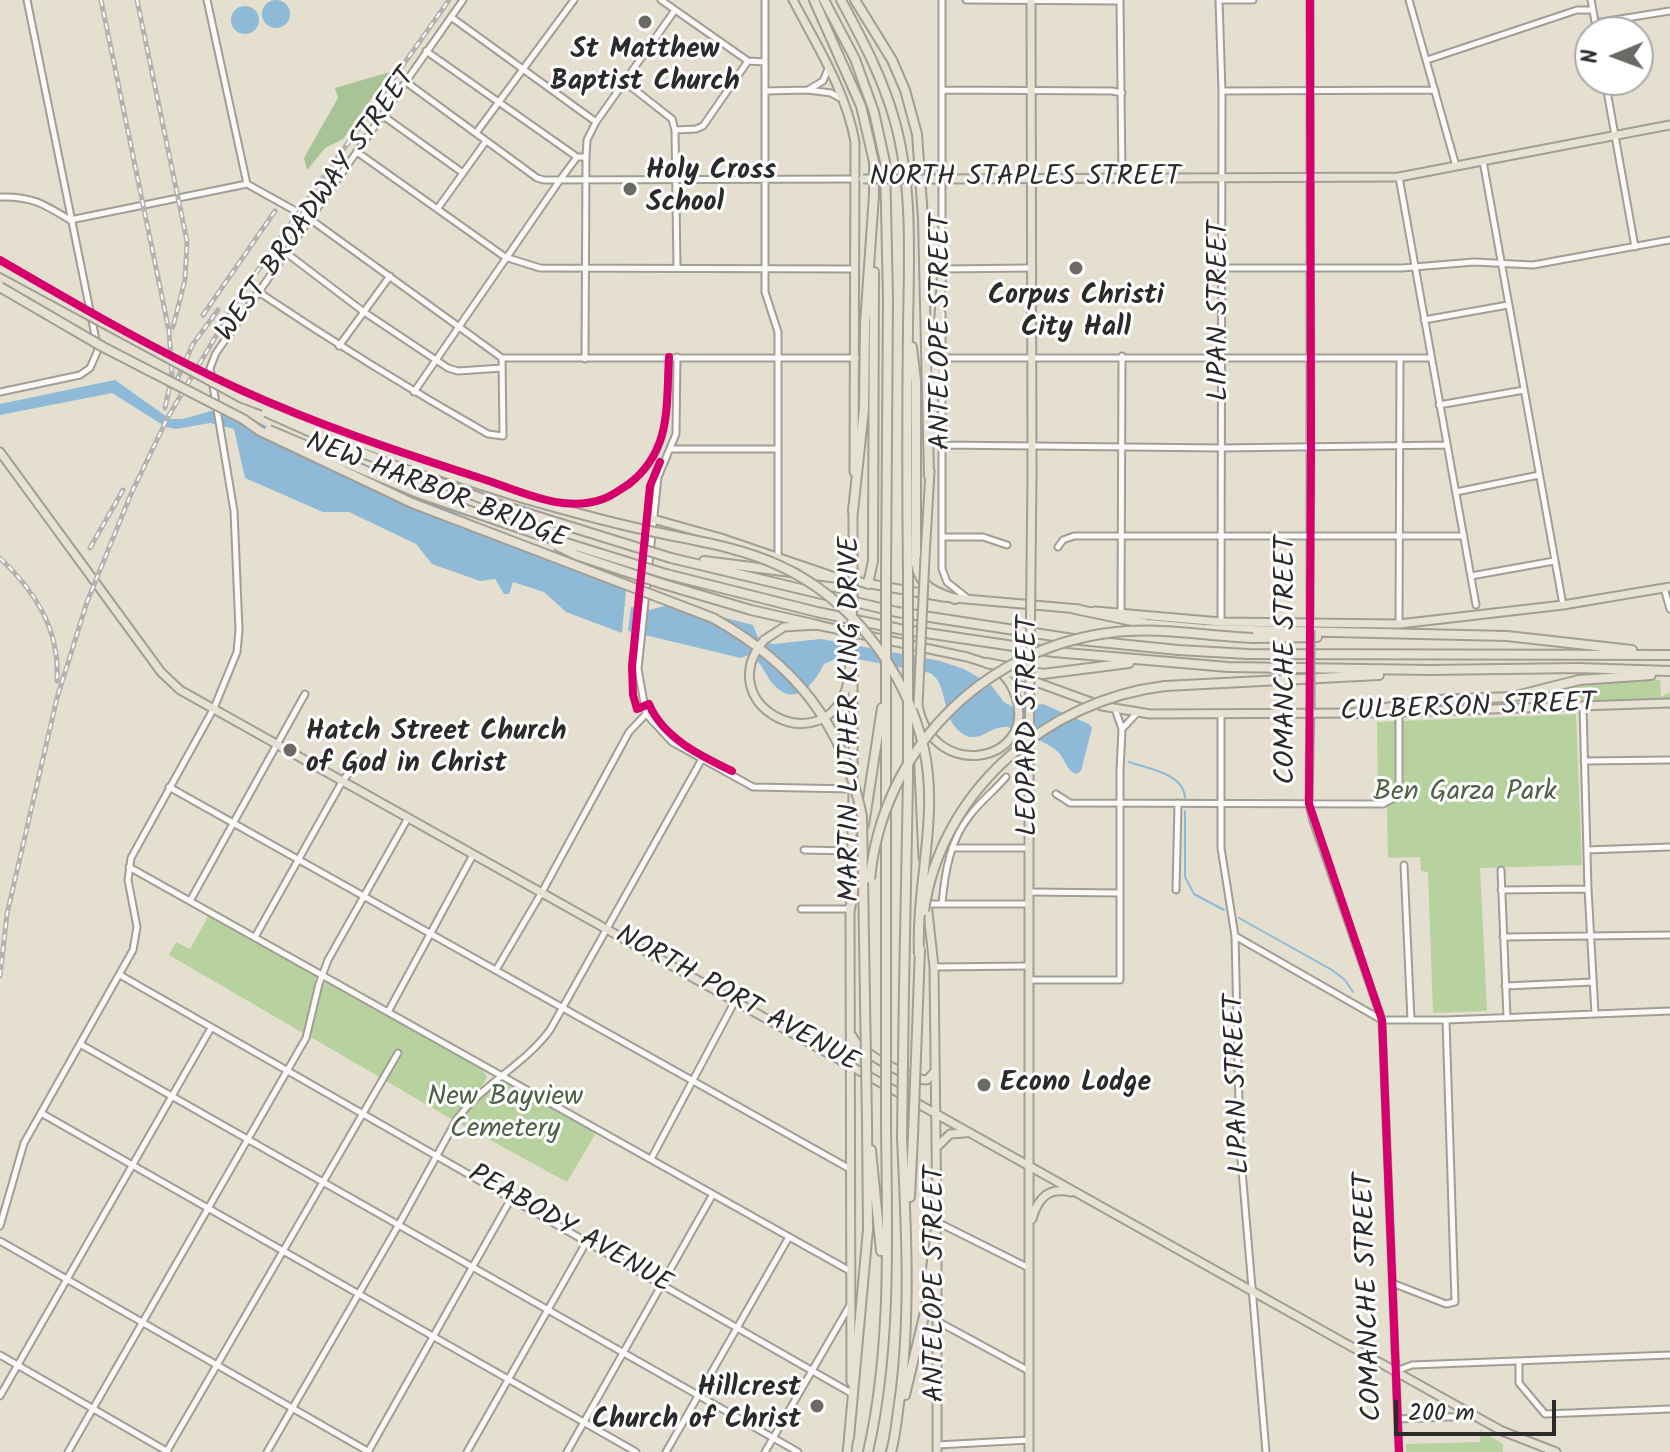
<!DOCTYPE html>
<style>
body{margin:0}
#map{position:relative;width:1670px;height:1452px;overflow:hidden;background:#e4dfce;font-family:Kalam,sans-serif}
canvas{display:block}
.north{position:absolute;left:1574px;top:16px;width:80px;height:80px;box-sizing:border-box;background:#fff;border:2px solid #aaa;border-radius:50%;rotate:269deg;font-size:22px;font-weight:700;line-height:32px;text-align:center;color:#2b2b2b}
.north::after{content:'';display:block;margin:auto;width:28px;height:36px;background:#6c6a64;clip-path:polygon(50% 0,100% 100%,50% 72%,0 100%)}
.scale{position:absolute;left:1394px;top:1400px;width:162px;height:36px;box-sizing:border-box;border:4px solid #2b2b2b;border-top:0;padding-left:10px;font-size:24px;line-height:28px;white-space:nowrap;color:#2b2b2b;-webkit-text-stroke:6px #fff;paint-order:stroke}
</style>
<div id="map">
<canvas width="1670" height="1452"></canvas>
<div class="north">N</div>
<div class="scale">200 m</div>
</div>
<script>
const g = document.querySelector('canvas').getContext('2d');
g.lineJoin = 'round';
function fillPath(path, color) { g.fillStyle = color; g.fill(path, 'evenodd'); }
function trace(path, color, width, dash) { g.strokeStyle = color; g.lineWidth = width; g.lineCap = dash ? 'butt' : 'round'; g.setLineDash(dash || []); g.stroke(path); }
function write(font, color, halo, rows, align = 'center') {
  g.font = font + ' Kalam,sans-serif'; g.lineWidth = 6; g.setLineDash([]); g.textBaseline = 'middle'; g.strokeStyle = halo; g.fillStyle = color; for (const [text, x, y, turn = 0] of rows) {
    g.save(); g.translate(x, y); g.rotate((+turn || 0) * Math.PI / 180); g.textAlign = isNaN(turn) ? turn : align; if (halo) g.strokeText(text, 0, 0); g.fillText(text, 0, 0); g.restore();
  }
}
fillPath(new Path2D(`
 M1631 679 1660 680 1661 697 1670 692V700L1592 703 1569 701 1568 687Z
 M1576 714 1582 865 1480 868 1487 1011 1433 1013 1428 872 1421 871 1420 857 1388 858 1387 809 1383 798 1378 799 1377 722Z
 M209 915 316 976 310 1012 303 1033 169 955 176 942 190 949Z
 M327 982 482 1069 487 1077C483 1089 462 1106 453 1120L309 1036 323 984Z
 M501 1080 596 1133 567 1182 459 1123 477 1099Z
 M1480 1430 1503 1444V1452H1406V1444L1480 1442Z`), '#b7d29f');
fillPath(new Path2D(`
 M390 72 343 139 325 148 307 170 304 158 338 98 335 88Z`), '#a8c396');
fillPath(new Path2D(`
 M262 14a14 14 0 1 1 28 0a14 14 0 1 1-28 0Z
 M231 20a14 14 0 1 1 28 0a14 14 0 1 1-28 0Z
 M115 380 170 419H183L225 407 626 590 622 633 566 612 544 592 513 582 509 594H504L495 579 480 581 432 564 416 544 349 512H323L245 478 234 429 210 423 176 429 166 427 112 393 0 415V404Z
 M671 604 753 625 759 640 773 644 821 639 940 661 964 669 991 685 1004 702 1013 707 1043 704 1089 724 1092 728 1081 771 1076 774C1065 769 1066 759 1057 751 1052 745 1014 728 1007 727 988 725 976 750 956 728 941 712 948 684 930 673L842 656 824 664C815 682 796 709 774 685 764 675 765 664 749 655L741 658 628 631 631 607 650 610Z`), '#8ebad8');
trace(new Path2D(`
 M1129 762C1148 769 1184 773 1185 798
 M1185 811V877L1194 894 1224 910
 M1239 918 1332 970 1345 980 1353 992`), '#8ebad8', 2);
const minor = new Path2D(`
 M207 0 247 184
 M661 0 748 61 765 62
 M765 0V292L778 332V557
 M942 0V271
 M966 0 1120 1 1122 178
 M1219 0 1222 91 1221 622
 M1219 0H1253
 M1310 0V623
 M1409 0 1456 166
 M1591 0 1597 32
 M451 17 596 122
 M1595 23 1670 11
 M426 51 577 157
 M1427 60 1577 10H1593
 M828 69 823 81 808 90 831 93 842 99
 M1605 80 1635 247
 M406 82 537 178 544 180 856 179
 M625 82 672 119 675 130
 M943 90 1112 91 1122 93
 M765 91 808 90
 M1222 91 1435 90
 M382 115 463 173
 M476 133 574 0
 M357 152 505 257 540 268 855 269
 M1483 161 1563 605
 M1399 177 1476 605
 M0 197C32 196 44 204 70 220L247 184 310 219 502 358H856
 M438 208 486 141
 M285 252 364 312 448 368 458 371 502 368
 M677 268 675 130 696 129 703 126 748 61
 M1222 268H1402L1474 262 1533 265 1670 240
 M942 269 1031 268
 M257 291C333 342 409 389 488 434L503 436 502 358
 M942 313V569L947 582 966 597
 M1424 320 1508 305
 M339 346 390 276
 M677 357 676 434 658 477 638 669 646 714 672 742 753 787 853 789
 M943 358H1431
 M585 359 586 157
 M0 392 80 375 90 368 98 350 27 0
 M414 392 560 180 577 157H586L587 140 596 122 675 10
 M1439 405 1524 390
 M943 445 1221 448 1447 445
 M671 449H778
 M1456 492 1539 475
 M942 537H983L1007 545
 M1058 547 1063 540 1074 536H1464
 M1471 576 1554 561
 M1664 588 1670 609
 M1121 612 1122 356
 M1399 624 1400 358
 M1311 705 1309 804 1313 821 1382 1020 1399 1452
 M1583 707 1588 889 1595 1014
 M1221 715V848L1235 936 1240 1147 1266 1452
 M1123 728 1137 713
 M1584 761 1670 760
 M169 787 850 1169
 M1056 794 1070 803 1383 804 1394 798 1399 788V713
 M952 848H1029
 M804 850 851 851
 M1587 850 1670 847
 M1404 865 1411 1020
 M129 867 850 1271
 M1501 870 1507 1017
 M1176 890 1178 803
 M1501 890 1588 889
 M1030 892 1120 893
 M190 901 305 694
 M942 903C945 872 950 839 971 814 981 801 995 790 1006 777
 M928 904H1029
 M801 909H849
 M1235 936 1382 1020H1446L1670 1011
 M255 937 343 780 362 758
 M1503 937 1670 935
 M934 967 1029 966
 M496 970 542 892 629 732 646 714
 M120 975 851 1393
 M1030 980H1120V771L1122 729 1115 709
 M1505 986 1593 982
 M388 1012 473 855
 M80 1044 798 1452
 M41 1113 636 1452
 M651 1159 735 1001
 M937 1222 1029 1268
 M0 1226 24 1143 133 950 137 927 128 880 131 858 214 708 237 652 239 630 234 511 210 368 216 353 463 0
 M0 1241 369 1452
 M1392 1283 1446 1304 1455 1302 1446 1020
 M937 1321 1029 1371
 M0 1355 168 1452
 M1519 1362V1383L1545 1414 1670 1409
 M1396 1371 1412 1365 1670 1355
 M0 1396 211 1028
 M1398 1419 1474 1416
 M937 1445 1029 1440
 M167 1451 398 1053
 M68 1452 306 1038 319 984 328 960 408 818
 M267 1452 398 1226 457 1119C483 1084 524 1065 550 1030L702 759
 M368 1452 512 1197
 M467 1452 587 1241
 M567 1452 713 1194
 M666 1452 789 1237
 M765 1452 850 1305`);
const major = new Path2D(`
 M793 0C817 46 846 91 855 142L854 472
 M1031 0 1032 473
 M935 179 1399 177 1670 125
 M931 443 942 269
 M0 452 161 672 180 690 1475 1416 1502 1431 1556 1452
 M653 519 721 538 838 578 943 597 1079 609
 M925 557 930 471
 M853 568V508
 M1095 611 1221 622 1399 624 1563 605 1670 587
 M764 640 784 627 817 625 967 657 989 664
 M1000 669 1102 706 1150 714 1360 713
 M918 705C932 783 1037 763 1016 697 1012 685 1008 679 999 671
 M1372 713 1670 703
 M853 732V778
 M918 747 923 858
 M851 886 853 791
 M927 903 934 967 937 1226
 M850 907 851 1382
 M853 1037C858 1052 912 1080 927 1080L934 1072
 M939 1145 950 1134 965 1133
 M1032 1219C1038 1198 1048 1187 1071 1192
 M847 1452 849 1435
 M937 1452V1250
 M1029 1452V766`);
const highway = new Path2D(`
 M814 0 861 106 874 162V195L865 324 864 409 853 511
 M824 0 855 59 874 112 885 162 888 299 886 577
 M841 0C862 39 883 78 895 122 913 187 909 260 908 327 907 410 907 493 908 576
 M855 0 892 60 905 90 917 134 923 218 929 476
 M912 347 916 381V564C920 587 935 592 955 599
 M671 558 897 612 1080 640 1178 650 1248 654 1670 655
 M704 561 838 578
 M666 574 817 612 899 629 1054 652 1228 667 1431 670
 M663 584 751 610 817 625
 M868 584 873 561 874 272
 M1075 609 1147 624 1203 629 1507 636 1632 650
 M1253 638 1317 637
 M987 663 1043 674 1129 663
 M1429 670 1578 668 1670 671
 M1165 686 1379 675
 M886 695V979
 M1355 713 1435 700 1512 697 1579 680 1651 675
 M864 825 882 708
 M850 909 860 855
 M904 988 908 780
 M871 1150 881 1251
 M910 1197 913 1136
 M905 1395 926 1308 937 1222
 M849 1438 868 1229 867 1122
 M868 1452C892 1346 887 1232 886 1124
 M891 1452C896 1434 897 1415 900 1397 911 1311 906 1224 902 1138`);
trace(minor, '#a19e95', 9);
trace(major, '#a19e95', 11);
trace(highway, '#a19e95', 12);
trace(minor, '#fbfaf8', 5);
trace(major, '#e7e1d4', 7);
trace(highway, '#e7e1d4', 8);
const rail = new Path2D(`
 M101 0 169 331 172 376 165 408
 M137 0 187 241 185 280 173 327
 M203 315 275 211
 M176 382 193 344 218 310
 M90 548 123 490
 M0 558C36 592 60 630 57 681
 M0 976 7 914 57 698 87 602 131 494 168 417 239 297 449 0`);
trace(rail, '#b3b2af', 5);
trace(rail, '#fff', 2, [6]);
const minorBridge = new Path2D(`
 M1311 705V630`);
const majorBridge = new Path2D(`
 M863 179H935
 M853 568V606
 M764 640C711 704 818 761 845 692 852 676 851 626 853 605
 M853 663V732
 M918 705 925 557
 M1029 766 1032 473`);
const highwayBridge = new Path2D(`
 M0 267 244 399
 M0 287 103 347 245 420
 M240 397C334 433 429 470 526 499 568 511 611 523 655 532 696 541 739 547 778 565 852 598 906 671 924 749 939 817 916 885 919 954
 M266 412 331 441 491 502 671 558
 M243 419 260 431 412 503 713 618C795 664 843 724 862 816L867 1122
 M269 430 418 493 534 533 666 574
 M556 545 576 555 663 584
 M886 695V577
 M908 780V576
 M870 879C882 752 981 650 1108 633 1156 626 1205 636 1253 638
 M924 911C941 791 1047 700 1165 686
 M886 979V1124
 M913 1136 920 949
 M902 1138 904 988`);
trace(minorBridge, '#a19e95', 9, []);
trace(majorBridge, '#a19e95', 11, []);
trace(highwayBridge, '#a19e95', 12, []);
trace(minorBridge, '#fbfaf8', 5);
trace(majorBridge, '#e7e1d4', 7);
trace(highwayBridge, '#e7e1d4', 8);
trace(new Path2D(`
 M1310 0 1311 447 1309 804 1382 1020 1399 1452
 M0 260C79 306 158 352 241 390 318 425 399 452 480 478 518 490 563 514 603 499 612 496 621 489 629 484 672 450 666 407 669 357
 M660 462 650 486 632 666 633 695 637 709 649 704C663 738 701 756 732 771`), '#d6006c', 8);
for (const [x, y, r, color] of [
 [645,22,8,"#6c6a64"],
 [630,189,8,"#6c6a64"],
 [1076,268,8,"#6c6a64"],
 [290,750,8,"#6c6a64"],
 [984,1085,8,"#6c6a64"],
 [817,1406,8,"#6c6a64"]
]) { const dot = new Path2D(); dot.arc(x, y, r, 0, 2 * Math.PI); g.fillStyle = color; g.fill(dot); trace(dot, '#fff', 3); }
write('bold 28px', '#2b2b2b', '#fff', [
 ["St Matthew",645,52,"center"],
 ["Baptist Church",645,84,"center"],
 ["Holy Cross",646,173],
 ["School",646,205],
 ["Corpus Christi",1076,298,"center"],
 ["City Hall",1076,330,"center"],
 ["Hatch Street Church",306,734],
 ["of God in Christ",306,766],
 ["Econo Lodge",1000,1085],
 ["Hillcrest",801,1390,"right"],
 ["Church of Christ",801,1422,"right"]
], 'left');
write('28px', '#2b2b2b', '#fff', [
 ["NORTH STAPLES STREET",1025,179],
 ["WEST BROADWAY STREET",318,206,-55],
 ["LIPAN STREET",1221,311,-90],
 ["ANTELOPE STREET",943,332,-90],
 ["NEW HARBOR BRIDGE",436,493,21],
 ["COMANCHE STREET",1288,660,-90],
 ["CULBERSON STREET",1468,710,-2],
 ["MARTIN LUTHER KING DRIVE",852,719,-90],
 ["LEOPARD STREET",1030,726,-90],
 ["NORTH PORT AVENUE",736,1001,29],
 ["LIPAN STREET",1240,1084,-92],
 ["PEABODY AVENUE",569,1231,30],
 ["ANTELOPE STREET",937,1284,-90],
 ["COMANCHE STREET",1371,1297,-92]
]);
write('28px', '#4f6246', '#fff', [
 ["Ben Garza Park",1465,794],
 ["New Bayview",505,1099],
 ["Cemetery",505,1131]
]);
</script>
